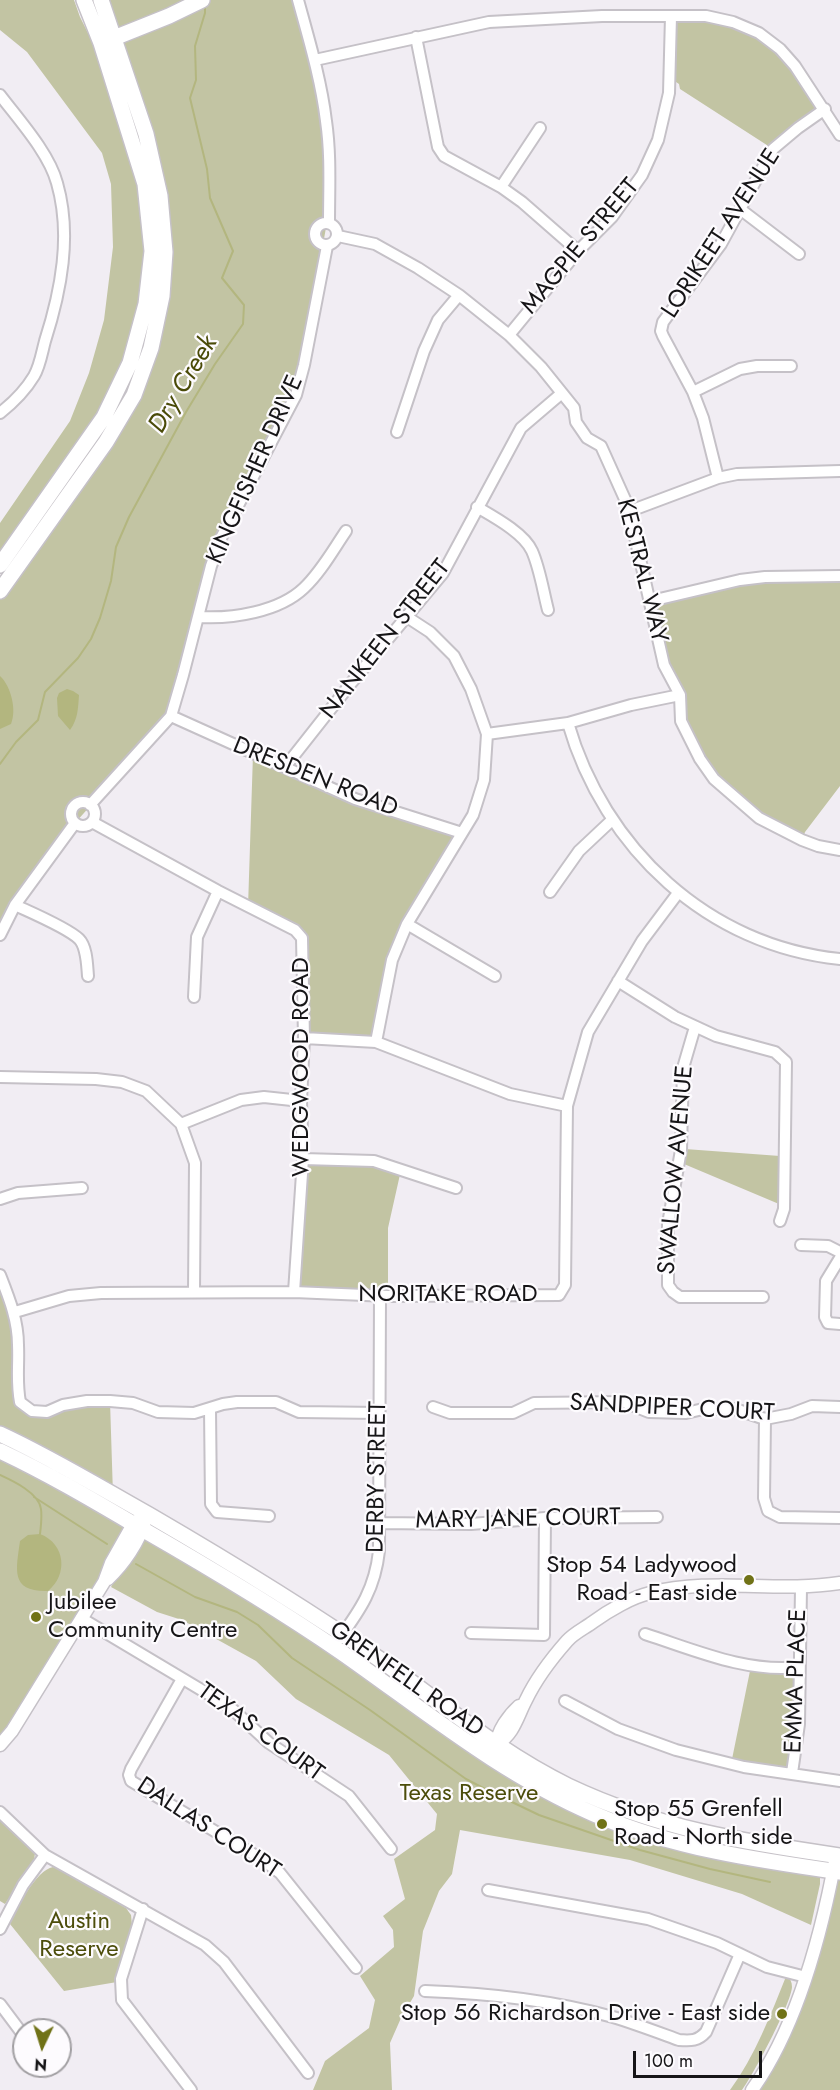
<!DOCTYPE html>
<style>
body{margin:0}
#map{position:relative;width:840px;height:2090px;overflow:hidden;background:#f1edf3;font-family:Jost,sans-serif}
canvas{display:block}
.north{position:absolute;left:12px;top:2018px;width:60px;height:60px;box-sizing:border-box;background:#fdfbfe;border:2px solid #a19fa2;border-radius:50%;rotate:184deg;font-size:16px;font-weight:700;line-height:24px;text-align:center;color:#161517}
.north::after{content:'';display:block;margin:auto;width:21px;height:27px;background:#707217;clip-path:polygon(50% 0,100% 100%,50% 72%,0 100%)}
.scale{position:absolute;left:633px;top:2051px;width:129px;height:27px;box-sizing:border-box;border:3px solid #161517;border-top:0;padding-left:8px;font-size:18px;line-height:21px;white-space:nowrap;color:#161517;-webkit-text-stroke:4px #fdfbfe;paint-order:stroke}
</style>
<div id="map">
<canvas width="840" height="2090"></canvas>
<div class="north">N</div>
<div class="scale">100 m</div>
</div>
<script>
const g = document.querySelector('canvas').getContext('2d');
g.lineJoin = 'round';
function fillPath(path, color) { g.fillStyle = color; g.fill(path, 'evenodd'); }
function trace(path, color, width, dash) { g.strokeStyle = color; g.lineWidth = width; g.lineCap = dash ? 'butt' : 'round'; g.setLineDash(dash || []); g.stroke(path); }
function write(font, color, halo, rows, align = 'center') {
  g.font = font + ' Jost,sans-serif'; g.lineWidth = 4.5; g.setLineDash([]); g.textBaseline = 'middle'; g.strokeStyle = halo; g.fillStyle = color; for (const [text, x, y, turn = 0] of rows) {
    g.save(); g.translate(x, y); g.rotate((+turn || 0) * Math.PI / 180); g.textAlign = isNaN(turn) ? turn : align; if (halo) g.strokeText(text, 0, 0); g.fillText(text, 0, 0); g.restore();
  }
}
fillPath(new Path2D(`
 M0 0H74L80 17 94 45 140 185 146 240 141 307 126 361 101 415 0 558V523L70 421 89 373 104 320 113 247 111 184 102 153 27 52 0 30Z
 M101 0H298L329 153 327 222 296 395 222 536 171 716 75 823 0 935V591L106 442 151 348 160 196Z
 M671 16 733 22 780 49 825 109 773 149 680 89 679 84 670 78Z
 M840 576V786L805 832 802 840 759 818 700 759 671 678 651 601 740 580Z
 M253 754 355 799 462 833 392 960 376 1042 304 1038 302 938 248 907Z
 M685 1149 780 1156 779 1204 684 1164Z
 M303 1159 374 1161 401 1170 388 1228V1296L294 1292Z
 M0 1275 15 1312 20 1402 32 1411 110 1401 113 1495 0 1435Z
 M0 1451 133 1524 0 1745Z
 M149 1537 594 1819 816 1873 820 1878V1884L811 1925 742 1894 630 1860 460 1830 452 1874 439 1891 423 1931 414 1996 401 2018 390 2043 392 2090H313L325 2061 369 2028 375 2000 360 1976 394 1947 393 1930 383 1916 405 1899 394 1859 435 1830 437 1814 389 1755 296 1699 256 1661 182 1620 157 1612 111 1587 140 1539Z
 M751 1666 799 1667 792 1773 731 1764Z
 M0 1816 31 1846 35 1853 34 1861 5 1904 0 1901Z
 M53 1867 59 1869 126 1908 131 1915 132 1925 117 1975V1982L64 1991 10 1924C16 1909 36 1870 53 1867Z
 M840 1872V2090H752L766 2069Z
 M787 1974C790 1979 792 1982 792 1987 791 2004 753 2075 742 2090H730C755 2056 771 2014 787 1974Z`), '#c2c4a3');
fillPath(new Path2D(`
 M0 676C11 686 17 710 11 724L0 729Z
 M67 689 73 691 79 695C78 709 78 719 70 730L58 716 57 698 59 693Z
 M40 1534C66 1544 68 1575 48 1591 10 1592 16 1570 20 1541L28 1535Z`), '#b3b67f');
trace(new Path2D(`
 M0 764 16 742 38 720 45 692 78 658 91 639 100 618 111 581 116 547 129 517 186 412 215 364 243 324 244 305 222 278 233 251 210 198 207 169 190 98 196 80 195 46 205 13V5
 M0 1475C13 1481 39 1493 41 1509 42 1517 41 1526 40 1534
 M34 1497 107 1544
 M136 1564 195 1597 237 1612 258 1625 292 1658 370 1710 466 1779 489 1791 539 1815 640 1850 710 1869 770 1882`), '#b3b67f', 2);
const minor = new Path2D(`
 M298 0C309 40 321 80 326 121 331 155 329 189 329 223
 M416 37 438 147 444 156 501 187 522 202 578 251
 M315 60 489 22 602 16H706L733 22 759 33 780 49 795 66 840 135
 M0 95C19 120 49 153 57 183 72 235 61 291 45 341 42 352 40 366 34 376 25 391 14 402 0 413
 M501 187 540 128
 M740 209 799 254
 M315 234a11 11 0 1 1 22 0a11 11 0 1 1-22 0Z
 M338 236 375 244 418 268 459 295 509 335 541 367 574 408 576 422 587 438 601 446 628 506 664 665 680 695 681 721 700 759 714 779 759 818 802 840 818 846 840 850
 M509 335 578 251 612 217 642 175 658 140 669 93 671 16
 M693 392 740 369 757 366H791
 M397 432 424 351 438 320 459 295
 M718 478 703 418 693 392 663 336 661 331 663 322 721 244 773 149 798 128 825 109
 M477 507C494 517 524 533 532 551 540 569 543 591 548 610
 M630 511 718 478 737 474 840 471
 M651 601 740 580 765 577 840 576
 M199 617C232 619 279 612 304 588 321 572 333 550 346 531
 M171 716 355 799 462 833
 M568 723C604 848 708 946 840 959
 M487 734 568 723 631 705 680 695
 M285 767 352 682 443 573 521 428 562 393
 M71 814a12 12 0 1 1 24 0a12 12 0 1 1-24 0Z
 M90 805 171 716 183 675 211 566 222 536 296 395 304 365 327 246
 M92 822 218 891 295 930 302 938 304 1038 301 1101 303 1159 294 1292
 M550 892 579 851 612 820
 M15 905C30 912 68 928 79 939 87 947 87 965 88 976
 M407 924 495 976
 M0 935 15 905 75 823
 M618 981 675 1017 716 1036 775 1052 786 1062 784 1209 780 1221
 M194 997 197 937 218 891
 M695 1027 683 1068 681 1150 668 1224V1285L673 1292 680 1297H763
 M304 1038 376 1042 510 1094 567 1106
 M376 1042 392 960 407 924 473 815 484 780 487 734 471 689 454 656 430 632 407 617
 M0 1077 96 1079 122 1082 146 1091 181 1124 195 1163 194 1292
 M181 1124 241 1100 264 1097 301 1101
 M303 1159 374 1161 456 1188
 M0 1199 18 1193 82 1188
 M801 1245 828 1246 840 1252
 M840 1258 826 1281 825 1317 828 1323 840 1324
 M0 1275C9 1298 18 1320 18 1345 19 1366 16 1381 20 1402L32 1411 47 1412 63 1405 87 1401H110L133 1403 158 1412 194 1413 223 1404 237 1402H276L299 1412 379 1413
 M15 1312 69 1296 101 1293 294 1292 388 1296 559 1295 565 1285 567 1106 588 1032 642 941 678 893
 M433 1407 450 1413H513L534 1403 624 1402 649 1412 686 1413 703 1409H735L765 1419 791 1414 812 1406 840 1407
 M210 1409 211 1504 217 1512 269 1516
 M765 1419 764 1498 768 1511 780 1517 840 1518
 M379 1523 471 1524 545 1518 657 1517
 M81 1618 230 1707 269 1743 349 1796 391 1849
 M471 1633 544 1635 545 1518
 M645 1634C695 1650 746 1673 799 1667
 M339 1639C361 1609 375 1588 379 1551L380 1296
 M182 1679 131 1769 129 1775 131 1781 263 1860 280 1873 356 1968
 M565 1701 618 1729 676 1750 744 1767 840 1781
 M792 1773 799 1724 801 1588
 M0 1812 45 1855 205 1945 224 1962 308 2073
 M488 1890 648 1919 717 1943 767 1967 806 1977
 M143 1909 121 1979 122 2000 191 2090
 M0 1929 23 1885 45 1855
 M425 1991C485 1993 555 2001 613 2017 636 2024 657 2032 679 2040 691 2041 698 2041 706 2032L740 1954
 M0 2004 24 2036`);
const tertiary = new Path2D(`
 M108 1579C124 1564 139 1542 145 1521
 M497 1744C514 1734 517 1717 526 1700 536 1679 552 1658 567 1641 574 1633 585 1628 593 1622 608 1611 632 1597 650 1593 712 1577 777 1593 840 1583
 M497 1744C497 1731 509 1715 519 1706
 M0 1745 12 1731 104 1582 111 1563 133 1524 138 1520
 M752 2090C797 2027 822 1932 836 1856`);
const secondary = new Path2D(`
 M104 42 169 16 202 0
 M0 565 104 417 130 363 146 304 152 251 145 184 101 43 84 0
 M0 591 106 442 134 395 151 348 162 296 165 252 160 196 146 134 101 0
 M0 1434C52 1458 101 1488 151 1516 230 1562 307 1609 382 1661 443 1704 500 1753 568 1786 659 1829 743 1842 840 1856
 M0 1451C49 1474 96 1502 142 1529 210 1568 277 1608 341 1652 424 1710 501 1774 594 1814 673 1848 756 1860 840 1872`);
trace(minor, '#c5c1c7', 14);
trace(tertiary, '#c5c1c7', 15);
trace(secondary, '#c5c1c7', 18);
trace(minor, '#fff', 10);
trace(tertiary, '#fff', 12);
trace(secondary, '#fff', 15);
for (const [x, y, r, color] of [
 [749,1580,6,"#707217"],
 [36,1617,6,"#707217"],
 [602,1824,6,"#707217"],
 [782,2014,6,"#707217"]
]) { const dot = new Path2D(); dot.arc(x, y, r, 0, 2 * Math.PI); g.fillStyle = color; g.fill(dot); trace(dot, '#fdfbfe', 2); }
write('24px', '#161517', '#fdfbfe', [
 ["LORIKEET AVENUE",722,234,-57],
 ["MAGPIE STREET",581,247,-50],
 ["KINGFISHER DRIVE",256,470,-66],
 ["KESTRAL WAY",641,571,76],
 ["NANKEEN STREET",386,640,-52],
 ["DRESDEN ROAD",315,778,22],
 ["WEDGWOOD ROAD",302,1067,-90],
 ["SWALLOW AVENUE",677,1170,-85],
 ["NORITAKE ROAD",448,1295],
 ["SANDPIPER COURT",672,1409,3],
 ["DERBY STREET",378,1477,-89],
 ["MARY JANE COURT",518,1520,-1],
 ["GRENFELL ROAD",406,1680,35],
 ["EMMA PLACE",797,1681,-88],
 ["TEXAS COURT",260,1733,36],
 ["DALLAS COURT",208,1829,33]
]);
write('24px', '#161517', '#fdfbfe', [
 ["Stop 54 Ladywood",737,1566],
 ["Road - East side",737,1594],
 ["Jubilee",48,1603,"left"],
 ["Community Centre",48,1631,"left"],
 ["Stop 55 Grenfell",614,1810,"left"],
 ["Road - North side",614,1838,"left"],
 ["Stop 56 Richardson Drive - East side",770,2014]
], 'right');
write('24px', '#4c4d0b', '#fdfbfe', [
 ["Texas Reserve",469,1794],
 ["Austin",79,1922],
 ["Reserve",79,1950]
]);
write('italic 26px', '#4a4b08', '#fdfbfe', [
 ["Dry Creek",184,385,-59]
]);
</script>
